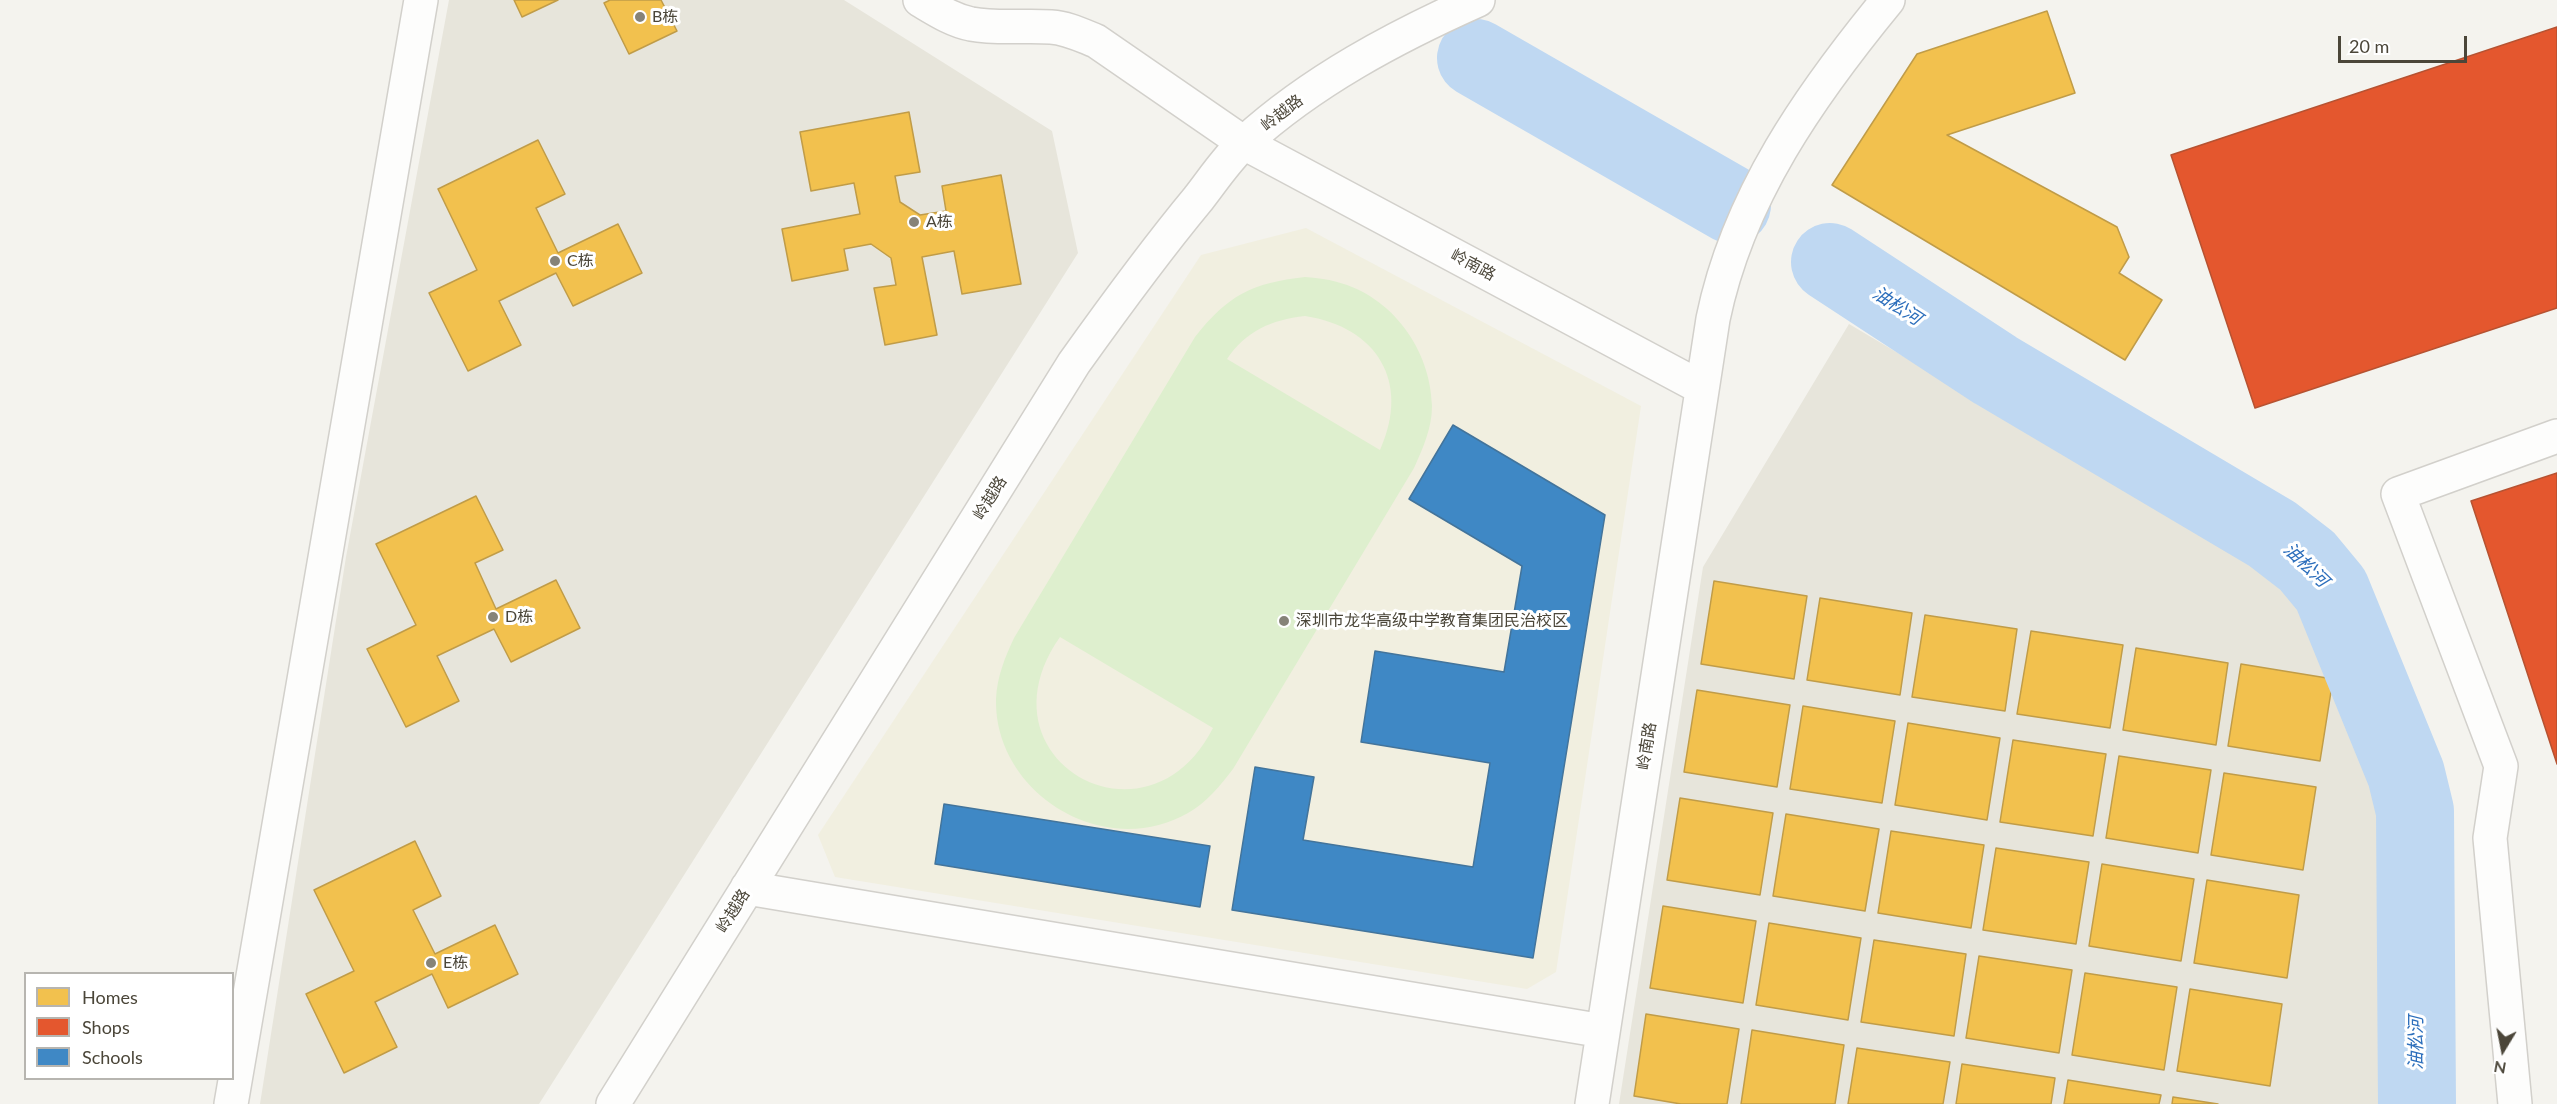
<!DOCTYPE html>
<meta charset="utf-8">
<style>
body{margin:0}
#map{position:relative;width:2557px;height:1104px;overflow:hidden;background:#f4f3ee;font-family:Lato,sans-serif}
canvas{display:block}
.legend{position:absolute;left:24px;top:972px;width:210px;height:108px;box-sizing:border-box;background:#fff;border:2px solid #b7b5b0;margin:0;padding:8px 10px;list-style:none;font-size:18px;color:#4b4639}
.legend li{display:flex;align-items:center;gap:12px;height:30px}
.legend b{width:30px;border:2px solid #b7b5b0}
.north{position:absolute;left:2473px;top:1020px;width:60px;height:60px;-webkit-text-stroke:4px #fff;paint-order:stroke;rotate:190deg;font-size:16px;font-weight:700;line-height:24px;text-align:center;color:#4b4639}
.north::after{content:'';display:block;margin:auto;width:21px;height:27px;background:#4b4639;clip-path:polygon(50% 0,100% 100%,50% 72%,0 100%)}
.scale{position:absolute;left:2338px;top:36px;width:129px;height:27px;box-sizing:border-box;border:3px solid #4b4639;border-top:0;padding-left:8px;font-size:18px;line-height:21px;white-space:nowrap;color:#4b4639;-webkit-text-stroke:4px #fff;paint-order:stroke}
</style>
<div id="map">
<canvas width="2557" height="1104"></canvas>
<ul class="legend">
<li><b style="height:16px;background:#f2c14e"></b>Homes</li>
<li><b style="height:16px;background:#e4572e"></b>Shops</li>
<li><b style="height:16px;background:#3f88c5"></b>Schools</li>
</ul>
<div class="north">N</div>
<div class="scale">20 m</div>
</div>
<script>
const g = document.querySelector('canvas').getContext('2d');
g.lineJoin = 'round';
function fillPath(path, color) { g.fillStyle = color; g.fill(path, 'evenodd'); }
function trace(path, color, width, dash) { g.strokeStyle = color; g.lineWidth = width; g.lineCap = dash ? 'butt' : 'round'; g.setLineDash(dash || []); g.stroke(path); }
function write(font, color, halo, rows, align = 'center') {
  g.font = font + ' Lato,"Noto Sans SC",sans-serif'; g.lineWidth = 6; g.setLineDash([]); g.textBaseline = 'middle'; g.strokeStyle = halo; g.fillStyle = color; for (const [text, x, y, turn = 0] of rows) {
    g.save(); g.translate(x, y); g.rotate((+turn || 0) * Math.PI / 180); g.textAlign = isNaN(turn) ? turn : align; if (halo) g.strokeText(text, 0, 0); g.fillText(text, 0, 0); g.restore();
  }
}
fillPath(new Path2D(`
 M449 0H844L1052 131 1078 253 539 1104H260L346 557Z
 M1849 324 2305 594 2382 782 2390 813 2391 1104H1619L1703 567Z`), '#e7e5db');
fillPath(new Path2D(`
 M1306 228 1641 406 1556 972 1527 989 835 877 818 835 1201 255Z`), '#f1efe0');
fillPath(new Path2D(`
 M1305 277C1316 278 1327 279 1337 282 1392 296 1431 350 1432 406 1432 428 1423 448 1414 468L1233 769C1220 786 1207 802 1188 813 1105 861 994 794 996 699 997 677 1005 657 1014 638L1195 337C1228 295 1252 283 1305 277ZM1305 316C1377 327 1411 382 1380 450L1227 359C1246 331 1271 320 1305 316ZM1060 637 1213 728C1147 858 974 759 1060 637Z`), '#deefce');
const homes = new Path2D(`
 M514 0H558L522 17Z
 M610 0H661L677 31 629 54 604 3Z
 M2047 11 2075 93 1947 135 2117 227 2129 257 2119 273 2162 300 2125 360 1832 185 1917 54Z
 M909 112 920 172 895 176 900 202 920 215 946 211 942 186 1001 175 1021 284 962 294 954 251 922 257 937 335 885 345 874 288 896 285 891 258 871 244 844 249 848 270 792 281 782 229 860 214 854 183 811 191 800 132Z
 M538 140 565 194 536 208 558 253 618 224 642 273 573 306 556 273 499 301 521 345 468 371 429 293 477 270 438 189Z
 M476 496 503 550 475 563 496 609 556 580 580 628 511 662 494 629 437 656 459 701 406 727 367 649 416 625 376 544Z
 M1714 581 1807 596 1794 679 1701 664Z
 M1820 598 1912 613 1900 695 1807 680Z
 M1925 615 2017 629 2005 711 1912 697Z
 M2031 631 2123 645 2110 728 2017 714Z
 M2136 648 2228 663 2216 745 2123 730Z
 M2241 664 2333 679 2320 761 2228 746Z
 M1697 690 1790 705 1777 787 1684 772Z
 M1803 706 1895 721 1882 803 1790 789Z
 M1908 723 2000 738 1987 820 1895 805Z
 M2013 740 2106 754 2093 836 2000 822Z
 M2119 756 2211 770 2198 853 2106 838Z
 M2224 773 2316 787 2303 870 2211 855Z
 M1680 798 1773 813 1760 895 1667 880Z
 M1786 814 1879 829 1865 911 1773 896Z
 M1891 831 1984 845 1971 928 1878 913Z
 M415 841 441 896 413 910 435 954 495 925 518 974 448 1008 432 974 375 1002 397 1047 344 1073 306 994 354 971 314 890Z
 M1996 848 2089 862 2076 944 1983 930Z
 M2102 864 2194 879 2181 961 2089 946Z
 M2207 880 2299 895 2287 978 2194 963Z
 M1663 906 1756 921 1743 1003 1650 988Z
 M1769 923 1861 938 1848 1020 1756 1005Z
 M1874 940 1966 954 1954 1036 1861 1022Z
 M1979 956 2072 970 2059 1053 1966 1038Z
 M2085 973 2177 987 2164 1070 2072 1055Z
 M2190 989 2282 1004 2270 1086 2177 1071Z
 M1646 1014 1739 1029 1727 1104H1681L1634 1096Z
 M1752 1030 1844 1045 1835 1104H1741Z
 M1857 1048 1950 1062 1943 1104H1848Z
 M1962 1064 2055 1078 2051 1104H1956Z
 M2068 1080 2161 1095 2159 1104H2064Z
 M2173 1097 2218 1104H2172Z`);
fillPath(homes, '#f2c14e');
trace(homes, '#c09c48', 1.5);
const shops = new Path2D(`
 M2557 27V308L2255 408 2171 155Z
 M2557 473V764L2471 501Z`);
fillPath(shops, '#e4572e');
trace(shops, '#b65231', 1.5);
const schools = new Path2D(`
 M1453 425 1605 515 1533 958 1232 910 1255 767 1314 777 1303 840 1473 867 1490 763 1361 742 1375 651 1504 672 1522 566 1409 499Z
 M944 804 1210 846 1200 907 935 864Z`);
fillPath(schools, '#3f88c5');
trace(schools, '#43749b', 1.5);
trace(new Path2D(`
 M1476 58 1732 205
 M1830 262 1995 370 2272 534 2307 561 2331 590 2406 774 2415 811 2417 1104`), '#bfd8f2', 78);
const minor = new Path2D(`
 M920 0C937 10 952 20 971 24 998 29 1025 25 1051 27 1067 28 1081 35 1096 41L1244 143 1702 388
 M747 888 1603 1031
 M231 1104 421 0
 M613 1104 1074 363C1114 307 1154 252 1198 199 1213 180 1227 158 1245 142 1312 81 1395 37 1478 0
 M1592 1104 1713 319C1738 197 1810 95 1888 0
 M2515 1104 2490 838 2501 766 2398 494 2557 436`);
trace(minor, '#d2d0cb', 36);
trace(minor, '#fdfdfc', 33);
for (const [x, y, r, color] of [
 [640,17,6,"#868378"],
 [914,222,6,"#868378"],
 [555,261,6,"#868378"],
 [493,617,6,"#868378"],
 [1284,621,6,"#868378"],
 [431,963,6,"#868378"]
]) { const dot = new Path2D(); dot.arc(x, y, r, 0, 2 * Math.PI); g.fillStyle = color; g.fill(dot); trace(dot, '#fff', 2); }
write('16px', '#4b4639', '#fff', [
 ["B栋",652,17],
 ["A栋",926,222],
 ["C栋",567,261],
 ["D栋",505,617],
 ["深圳市龙华高级中学教育集团民治校区",1296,621],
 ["E栋",443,963]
], 'left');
write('16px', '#4b4639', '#fff', [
 ["岭越路",1282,113,-38],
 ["岭南路",1473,265,28],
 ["岭越路",990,498,-58],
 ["岭南路",1647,746,-81],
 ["岭越路",733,911,-58]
]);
write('italic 18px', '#2d6fbc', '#fff', [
 ["油松河",1897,306,33],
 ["油松河",2306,565,44],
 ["油松河",2416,1043,-90]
]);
</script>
